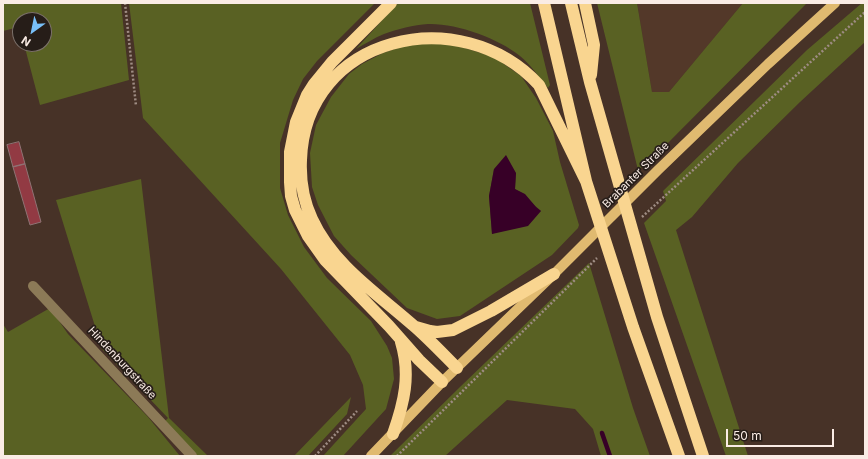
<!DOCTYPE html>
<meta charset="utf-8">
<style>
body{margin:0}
#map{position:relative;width:868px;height:459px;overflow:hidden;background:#473227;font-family:Inter,sans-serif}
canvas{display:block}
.frame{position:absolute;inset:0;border:4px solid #faece5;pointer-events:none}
.north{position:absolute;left:12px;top:12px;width:40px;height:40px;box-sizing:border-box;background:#261d18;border:1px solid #7b706a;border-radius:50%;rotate:213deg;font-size:11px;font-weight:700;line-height:16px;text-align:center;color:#faece5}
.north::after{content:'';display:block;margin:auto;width:14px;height:18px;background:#78bff7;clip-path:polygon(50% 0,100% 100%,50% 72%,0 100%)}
.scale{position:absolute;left:726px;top:429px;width:108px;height:18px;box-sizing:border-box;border:2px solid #faece5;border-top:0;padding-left:5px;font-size:12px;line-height:14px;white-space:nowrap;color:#faece5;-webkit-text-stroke:3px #261d18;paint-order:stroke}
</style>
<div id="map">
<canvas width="868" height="459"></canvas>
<div class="frame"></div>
<div class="north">N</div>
<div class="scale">50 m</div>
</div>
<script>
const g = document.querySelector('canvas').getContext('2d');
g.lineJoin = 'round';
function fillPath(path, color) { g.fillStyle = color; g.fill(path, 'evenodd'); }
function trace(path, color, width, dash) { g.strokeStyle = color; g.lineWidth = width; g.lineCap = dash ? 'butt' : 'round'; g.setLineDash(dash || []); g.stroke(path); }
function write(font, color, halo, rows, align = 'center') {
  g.font = font + ' Inter,sans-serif'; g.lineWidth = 3.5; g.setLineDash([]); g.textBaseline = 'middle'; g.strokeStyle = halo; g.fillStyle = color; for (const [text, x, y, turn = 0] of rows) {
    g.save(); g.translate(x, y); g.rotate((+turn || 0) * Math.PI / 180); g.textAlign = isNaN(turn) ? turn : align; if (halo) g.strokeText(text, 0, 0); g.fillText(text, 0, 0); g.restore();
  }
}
fillPath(new Path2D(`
 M637 3H743L669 92H652Z`), '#533829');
fillPath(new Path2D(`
 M3 3H121L129 80 40 105 24 44H44V20H20V30L19 27 3 31Z
 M129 3H375L317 61 303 79 293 100 280 143V188L288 215 304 247 327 278 371 321 387 346 392 358 394 379 386 409 343 456H323L366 409 363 385 350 355 281 269 143 118Z
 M398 3H530L550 85 548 88C539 77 531 65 520 56 498 38 456 23 428 24 414 25 397 29 384 34 374 38 365 44 356 49Z
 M597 3H637L652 92H669L743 3H807L653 158 638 170Z
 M862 3H865V42L800 102 738 163 692 217 676 230 748 456H726L644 223 666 201 663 191 807 50Z
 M421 40 442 41 494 57 521 76 536 98 553 131 560 162 579 225 578 228 552 255 460 316 437 319 407 308 351 255 334 236 318 205 312 187 310 153 316 125 331 97 349 74 362 64 383 53ZM494 169 516 173 515 189C528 196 531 203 541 211L492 234 489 196Z
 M141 179 169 418 208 456H196L165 421 168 418 102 349 56 200Z
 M589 263 633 408 650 456H601L593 429 575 409 507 400 445 456H390L461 386Z
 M50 308 68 334 148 417 180 456H3V324L8 332Z
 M351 397 347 414 308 456H294Z`), '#596123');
fillPath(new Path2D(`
 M506 155 516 173 515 189 525 194 536 207 541 211 528 226 492 234 489 196 494 169Z`), '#370027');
trace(new Path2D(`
 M602 433 610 456`), '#370027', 4.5);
const building = new Path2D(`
 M19 142 25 164 13 167 7 145Z
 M25 164 41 222 30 225 13 167Z`);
fillPath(building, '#923a43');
trace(building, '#8f7374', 1);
trace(new Path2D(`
 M125 3 136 106
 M642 217 865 12
 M315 456 357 411
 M397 456 597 258`), '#9e8c83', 2.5, [2, 2]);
trace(new Path2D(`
 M33 286 192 456`), '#8c7a57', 10);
trace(new Path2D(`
 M371 456 442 382 554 274 658 170 768 64 835 3`), '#e0ba70', 10);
trace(new Path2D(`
 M391 3 332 62 314 84 307 95 296 122 290 152V182L291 196 295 210 308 236 325 260 389 326 419 360 442 382
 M544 3 586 181 633 327 679 456
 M571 3 590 82 657 317 703 456
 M585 3 594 45 591 75
 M416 327 430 331 437 332 453 330 491 311 554 274
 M457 368C443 354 429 339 414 326 378 294 333 265 312 219 303 200 300 181 301 160 305 35 461 0 539 85L586 181
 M393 434C404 403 411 375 401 342`), '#f9d590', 12);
write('11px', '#faece5', '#261d18', [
 ["Brabanter Straße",636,175,-45],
 ["Hindenburgstraße",122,363,47]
]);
</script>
